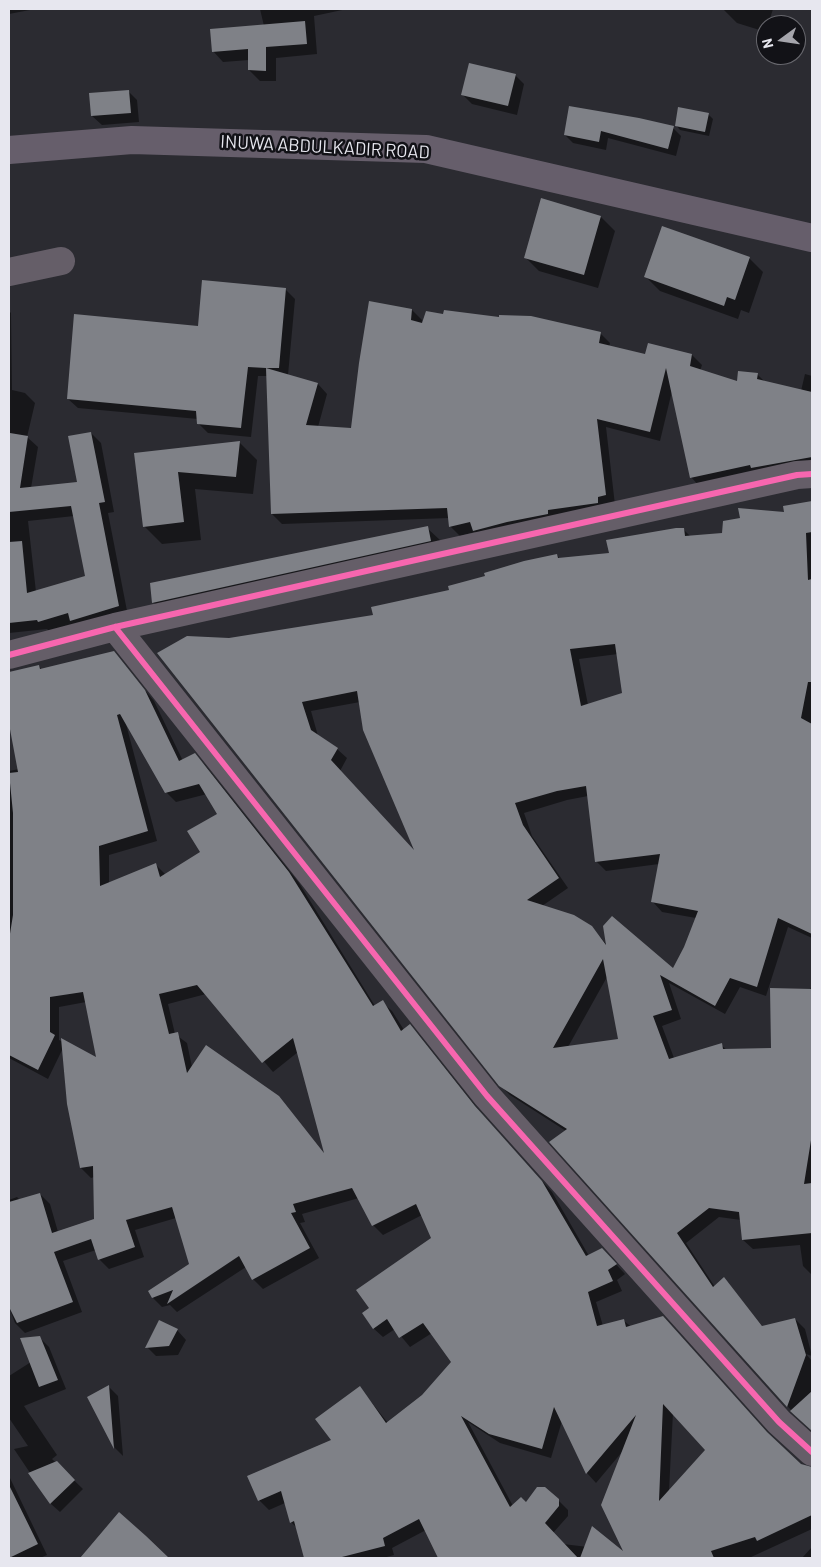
<!DOCTYPE html>
<style>
body{margin:0}
#map{position:relative;width:821px;height:1567px;overflow:hidden;background:#2b2b31;font-family:Barlow,sans-serif}
canvas{display:block}
.frame{position:absolute;inset:0;border:10px solid #e7e7ef;pointer-events:none}
.north{position:absolute;left:756px;top:15px;width:50px;height:50px;box-sizing:border-box;background:#121217;border:1px solid #67676d;border-radius:50%;rotate:256deg;font-size:14px;font-weight:700;line-height:20px;text-align:center;color:#e7e7ef}
.north::after{content:'';display:block;margin:auto;width:18px;height:22px;background:#a5a5ac;clip-path:polygon(50% 0,100% 100%,50% 72%,0 100%)}
</style>
<div id="map">
<canvas width="821" height="1567"></canvas>
<div class="frame"></div>
<div class="north">N</div>
</div>
<script>
const g = document.querySelector('canvas').getContext('2d');
g.lineJoin = 'round';
function fillPath(path, color) { g.fillStyle = color; g.fill(path, 'evenodd'); }
function trace(path, color, width, dash) { g.strokeStyle = color; g.lineWidth = width; g.lineCap = dash ? 'butt' : 'round'; g.setLineDash(dash || []); g.stroke(path); }
function write(font, color, halo, rows, align = 'center') {
  g.font = font + ' Barlow,sans-serif'; g.lineWidth = 5; g.setLineDash([]); g.textBaseline = 'middle'; g.strokeStyle = halo; g.fillStyle = color; for (const [text, x, y, turn = 0] of rows) {
    g.save(); g.translate(x, y); g.rotate((+turn || 0) * Math.PI / 180); g.textAlign = isNaN(turn) ? turn : align; if (halo) g.strokeText(text, 0, 0); g.fillText(text, 0, 0); g.restore();
  }
}
fillPath(new Path2D(`
 M9 9H35L9 14Z
 M260 9H347L314 16 317 54 276 58V81H260L249 70V60L223 62 213 51 264 26Z
 M723 9H773L768 25H766V32L737 23Z
 M515 75 524 84 517 115 472 104 463 95Z
 M128 91 137 100 139 122 102 125 92 116Z
 M570 107 673 128 681 136 676 156 608 138 606 150 573 143 565 135Z
 M708 114 713 119 709 136 680 130 676 125Z
 M542 200 601 217 615 231 598 288 539 271 525 257Z
 M749 258 763 272 749 313 741 310 738 319 660 291 646 277Z
 M285 289 295 299 288 375 318 384 327 394 318 427 352 430 412 310 422 320 421 329 600 333 610 343 609 347 646 356 649 344 692 355 702 365 700 371 738 383 757 374 765 382 801 391 805 374 812 376V468L700 487 691 477 672 391 660 441 606 427 615 505 484 540 475 532 460 536 450 526 449 518 282 524 272 514 267 376H258L251 437 208 433 198 423V419L78 408 68 399 200 327Z
 M9 311 11 313 12 390 25 393 35 403 27 437 38 447 31 488 78 484 91 433 101 443 114 512 108 513 128 616 49 631 47 629 9 633ZM74 516 86 577 36 592 28 521Z
 M239 442 257 460 253 494 195 489 201 540 162 544 144 526 136 454Z
 M812 502V938L788 927 766 996 740 987 725 1014 669 983 681 1019 662 1026 674 1058 721 1045 727 1050 772 1049 812 986V1275L803 1266 800 1245 753 1249 743 1240 741 1220 719 1217 686 1243 715 1287 724 1278 763 1327 795 1319 805 1329 812 1356 806 1354 812 1361V1430L791 1410 551 1142 566 1131 510 1095 500 1085 229 639 375 616 557 555 560 559 610 554 684 530 691 537 723 534 785 514 784 507ZM618 654 623 694 588 705 579 659ZM360 702 417 854 340 771 347 758 337 749 318 736 311 711ZM588 796 596 861 606 871 659 864 653 902 662 912 696 918 685 947 673 970 607 945 592 927 542 906 568 888 532 836 524 813 567 800ZM607 977 619 1040 568 1047Z
 M427 528 440 540 442 553 165 614 153 602Z
 M113 652 154 701 183 761 195 755 205 765 299 883 375 1006 382 1002 392 1011 404 1030 410 1026 419 1035 485 1118 552 1192 589 1256 612 1260 625 1274 617 1280 622 1291 596 1302 603 1326 624 1321 773 1440 801 1465 812 1468V1529L749 1558H635L634 1556 632 1558 623 1549 622 1452 596 1483 587 1473 562 1421 551 1458 500 1443 468 1422 513 1506 558 1500 568 1510V1516L553 1533 563 1544 621 1551 628 1558H436L438 1556 426 1530 392 1548 394 1555 383 1558H305L297 1528 291 1522 285 1503 269 1510 259 1500 333 1441 360 1388 388 1423 422 1396 452 1362 432 1333 410 1347 395 1329 383 1337 373 1328 371 1309 432 1239 422 1215 383 1235 373 1225 359 1198 302 1214 305 1222 300 1223 319 1258 263 1289 253 1279 246 1267 177 1312 170 1305 162 1307 153 1298 190 1264 176 1218 135 1230 144 1257 109 1269 99 1259 96 1250 63 1261 82 1312 25 1333 15 1323 9 1307V1200L17 1197 20 1200 40 1194 50 1204 58 1232 95 1220 94 1177 91 1178 81 1168 68 1104 63 1048 48 1079 9 1058V771L19 769 9 723V673L39 666 42 670ZM126 724 166 792 176 802 207 794 218 814 201 853 166 875 156 865 109 884V855L157 841ZM206 994 273 1072 298 1052 326 1155 278 1097 192 1067 187 1043 175 1034 168 1004ZM86 1002 98 1059 59 1040V1007ZM673 1412 706 1450 669 1491Z
 M177 1330 186 1340 178 1355 156 1356 147 1347Z
 M40 1338 49 1347 66 1389 24 1406 57 1455 52 1459 83 1489 60 1512 51 1504 14 1449 28 1446 9 1418V1376L31 1362Z
 M109 1387 118 1396 123 1456 115 1448 89 1397Z
 M9 1476 47 1555 40 1558H9Z
 M119 1514 167 1558H89L86 1553Z
 M812 1547V1558H802Z`), '#0007');
fillPath(new Path2D(`
 M305 21 307 44 266 47V71L248 70V49L212 52 210 29Z
 M469 63 516 74 508 106 461 95Z
 M129 90 131 113 91 116 89 93Z
 M569 106 639 118 674 126 668 149 601 131 599 142 564 135Z
 M678 107 709 113 705 132 675 126Z
 M541 198 601 216 584 275 524 258Z
 M662 226 750 257 735 300 727 297 724 306 644 277Z
 M202 280 286 288 279 368H266L318 383 306 425 351 428 359 363 369 301 412 309 411 320 422 323 426 311 443 314 444 310 499 317V315L531 316 601 332 599 343 645 354 648 343 692 354 690 366 737 381 738 371 758 373 757 379 812 392V457L751 468 750 465 690 478 666 368 650 432 597 419 606 495 598 497V503L548 510V514L507 522 473 531 470 522 449 527 447 508 271 514 266 368 248 367 241 428 197 424 196 411 67 399 74 314 198 326Z
 M91 432 105 502 99 503 119 606 70 621 68 613 38 622 37 620 9 623V542L22 541 27 593 85 576 71 506 9 512 10 433 28 436 20 488 77 482 68 436Z
 M240 441 236 477 178 472 184 522 143 527 134 453Z
 M812 501V532L806 533 808 580 812 579V682H808L801 718 812 724V934L778 918 757 987 730 978 715 1006 660 975 672 1010 653 1016 669 1059 722 1043 723 1049 771 1048 770 988 812 989V1134L804 1184 812 1183V1233L742 1240 739 1212 709 1208 677 1233 713 1287 724 1277 762 1326 795 1318 806 1355 787 1407 549 1142 567 1129 499 1086 157 653 187 636 229 638 373 615 371 607 449 590 448 586 485 576 484 573 524 561 557 554 558 558 609 553 606 540 676 528H684L685 536 722 533 723 521 740 518 738 508 784 512 783 506ZM615 644 622 693 581 706 570 649ZM357 691 363 730 414 850 331 760 338 748 311 730 302 702ZM586 786 595 862 660 854 651 902 698 911 684 947 673 968 612 916 603 926 606 945 592 926 574 915 527 900 559 878 523 825 515 803 557 791ZM603 959 618 1039 553 1048Z
 M428 526 431 541 152 603 150 583Z
 M114 651 145 690 179 761 195 753 289 872 373 1006 383 1000 401 1031 410 1024 475 1106 542 1181 586 1256 602 1248 617 1264 608 1270 613 1281 588 1292 597 1326 624 1319 626 1327 663 1316 767 1432 801 1464 812 1467V1515L757 1541 755 1537 711 1551 714 1558H580L592 1526 623 1551 601 1505 636 1415 586 1474 554 1407 542 1449 489 1434 461 1416 510 1507 521 1497 526 1502 537 1487H545L559 1499V1506L545 1523 578 1558H438L419 1519 383 1538 385 1546 338 1558H304L294 1521 290 1523 281 1491 258 1501 247 1476 331 1440 315 1419 360 1386 386 1423 422 1395 451 1362 423 1323 399 1338 387 1319 373 1329 362 1313 369 1308 356 1290 431 1238 416 1204 372 1226 352 1188 293 1204 296 1212 291 1213 310 1248 252 1280 239 1256 167 1304 173 1290 152 1298 148 1291 189 1264 172 1207 126 1220 135 1247 98 1260 91 1239 54 1252 73 1302 17 1323 9 1307V1202L40 1193 52 1233 94 1219 93 1166 80 1168 67 1104 61 1038 96 1057 83 992 50 997V1032L55 1035 38 1070 9 1055V940L13 915V813L9 773 18 772 9 724V672L39 665 40 669ZM120 714 165 793 199 784 217 814 187 831 200 852 160 877 156 863 100 886 99 846 148 831 117 715ZM197 985 262 1063 293 1038 324 1153 279 1096 206 1045 187 1073 178 1032 169 1034 159 994ZM663 1404 705 1450 659 1501Z
 M159 1320 178 1329 169 1346 145 1348Z
 M40 1336 58 1380 39 1387 20 1338Z
 M109 1385 114 1449 87 1397Z
 M812 1391V1431L790 1411Z
 M57 1461 75 1480 50 1504 28 1473Z
 M9 1485 38 1544 9 1558Z
 M119 1512 146 1536 169 1558H80Z`), '#7f8187');
trace(new Path2D(`
 M9 272 61 261
 M115 627 487 1096 779 1422 812 1452
 M9 655 115 627 797 475 812 474`), '#655e68', 28);
trace(new Path2D(`
 M9 150 132 140 426 149 812 238`), '#665e6b', 28);
trace(new Path2D(`
 M115 627 487 1096 779 1422 812 1452
 M9 655 115 627 797 475 812 474`), '#f766af', 6);
write('18px', '#e7e7ef', '#121217', [
 ["INUWA ABDULKADIR ROAD",325,147,3]
]);
</script>
